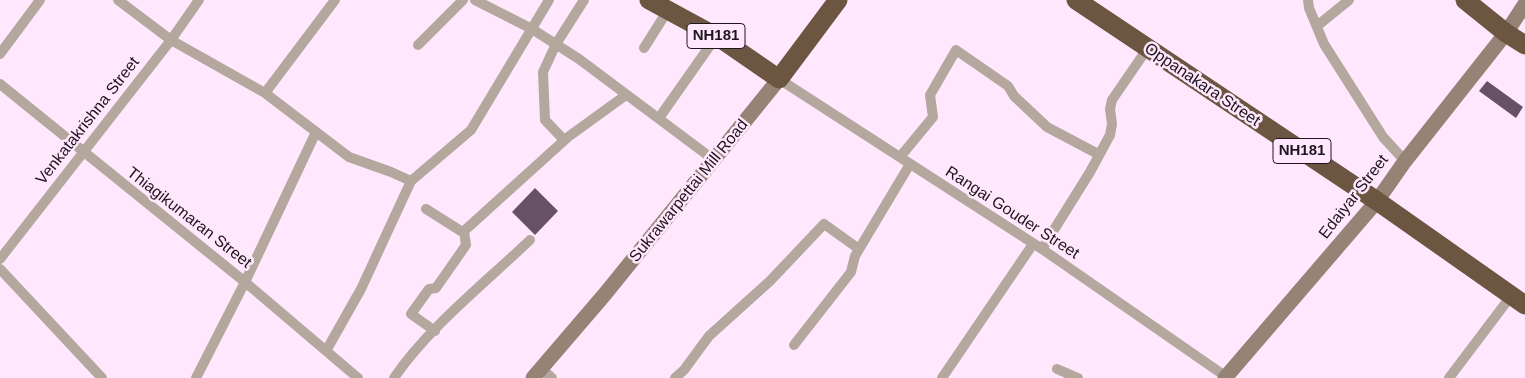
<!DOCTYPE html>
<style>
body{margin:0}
canvas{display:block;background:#ffe8fd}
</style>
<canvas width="1525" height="378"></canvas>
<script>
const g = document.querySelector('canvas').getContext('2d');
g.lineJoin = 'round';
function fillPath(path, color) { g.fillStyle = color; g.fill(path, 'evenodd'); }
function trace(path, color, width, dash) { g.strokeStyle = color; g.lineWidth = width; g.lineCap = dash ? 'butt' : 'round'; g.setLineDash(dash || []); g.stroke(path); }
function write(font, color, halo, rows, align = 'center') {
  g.font = font + ' Arial,sans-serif'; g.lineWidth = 5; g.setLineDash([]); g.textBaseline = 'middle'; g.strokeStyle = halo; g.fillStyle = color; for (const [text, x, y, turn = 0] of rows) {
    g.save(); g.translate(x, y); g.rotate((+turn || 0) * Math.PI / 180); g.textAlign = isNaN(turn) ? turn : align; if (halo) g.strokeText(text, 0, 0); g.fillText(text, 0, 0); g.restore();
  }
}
fillPath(new Path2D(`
 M1487 81 1523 107 1516 118 1479 91Z
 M535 188 558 211 535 235 512 212Z`), '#665167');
trace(new Path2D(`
 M118 0 171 40 265 93 349 157 391 172 411 181
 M475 0 532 29 579 59 714 160
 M1308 0 1309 8 1324 44 1383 137 1405 161
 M1317 26 1349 0
 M418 45 463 0
 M644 48 668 10
 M0 54 40 0
 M779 79 1042 249 1228 378
 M0 84 245 282 358 378
 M265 93 335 0
 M659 118 716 37
 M564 140 545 120 543 72 556 44 584 0
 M900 157 933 117 930 95 956 50 1008 86 1014 96 1047 127 1098 154
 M426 209 464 233
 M1042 249 1090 172 1110 135 1112 124 1110 109 1112 100 1147 49
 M0 259 171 40 199 0
 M0 269 102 378
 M435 331 411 314 429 289 436 288 466 245 464 231 568 137 626 95
 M794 345 851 272 855 256 910 164
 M326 351 361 289 411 181 471 130 549 0
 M541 368 552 378
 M1057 369 1078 378
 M196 378 245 282 316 132
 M394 378C428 328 486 282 530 240
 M675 378 684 370 709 336 770 281 824 224 859 249
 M942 378 1033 244
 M1449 378 1511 296`), '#b3a79e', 10);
trace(new Path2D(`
 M533 378 605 294 779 79
 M1225 378 1377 201 1405 161 1506 33 1525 4`), '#958476', 15);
trace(new Path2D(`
 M649 0 721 39 779 79 838 0
 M1076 0 1377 201 1525 305
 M1465 0 1506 33 1525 45`), '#6c5541', 19);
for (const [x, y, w] of [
 [716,36,58],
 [1302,151,58]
]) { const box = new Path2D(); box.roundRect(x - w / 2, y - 12.5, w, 25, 4); g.fillStyle = '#ffe8fd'; g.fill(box); trace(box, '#1e151e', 1); }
write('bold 15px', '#1e151e', null, [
 ["NH181",716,36],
 ["NH181",1302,151]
]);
write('16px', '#1e151e', '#ffe8fd', [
 ["Oppanakara Street",1202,85,34],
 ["Venkatakrishna Street",88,121,-52],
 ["Sukrawarpettai Mill Road",689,191,-51],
 ["Edaiyar Street",1354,197,-52],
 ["Rangai Gouder Street",1012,213,33],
 ["Thiagikumaran Street",189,218,38]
]);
</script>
